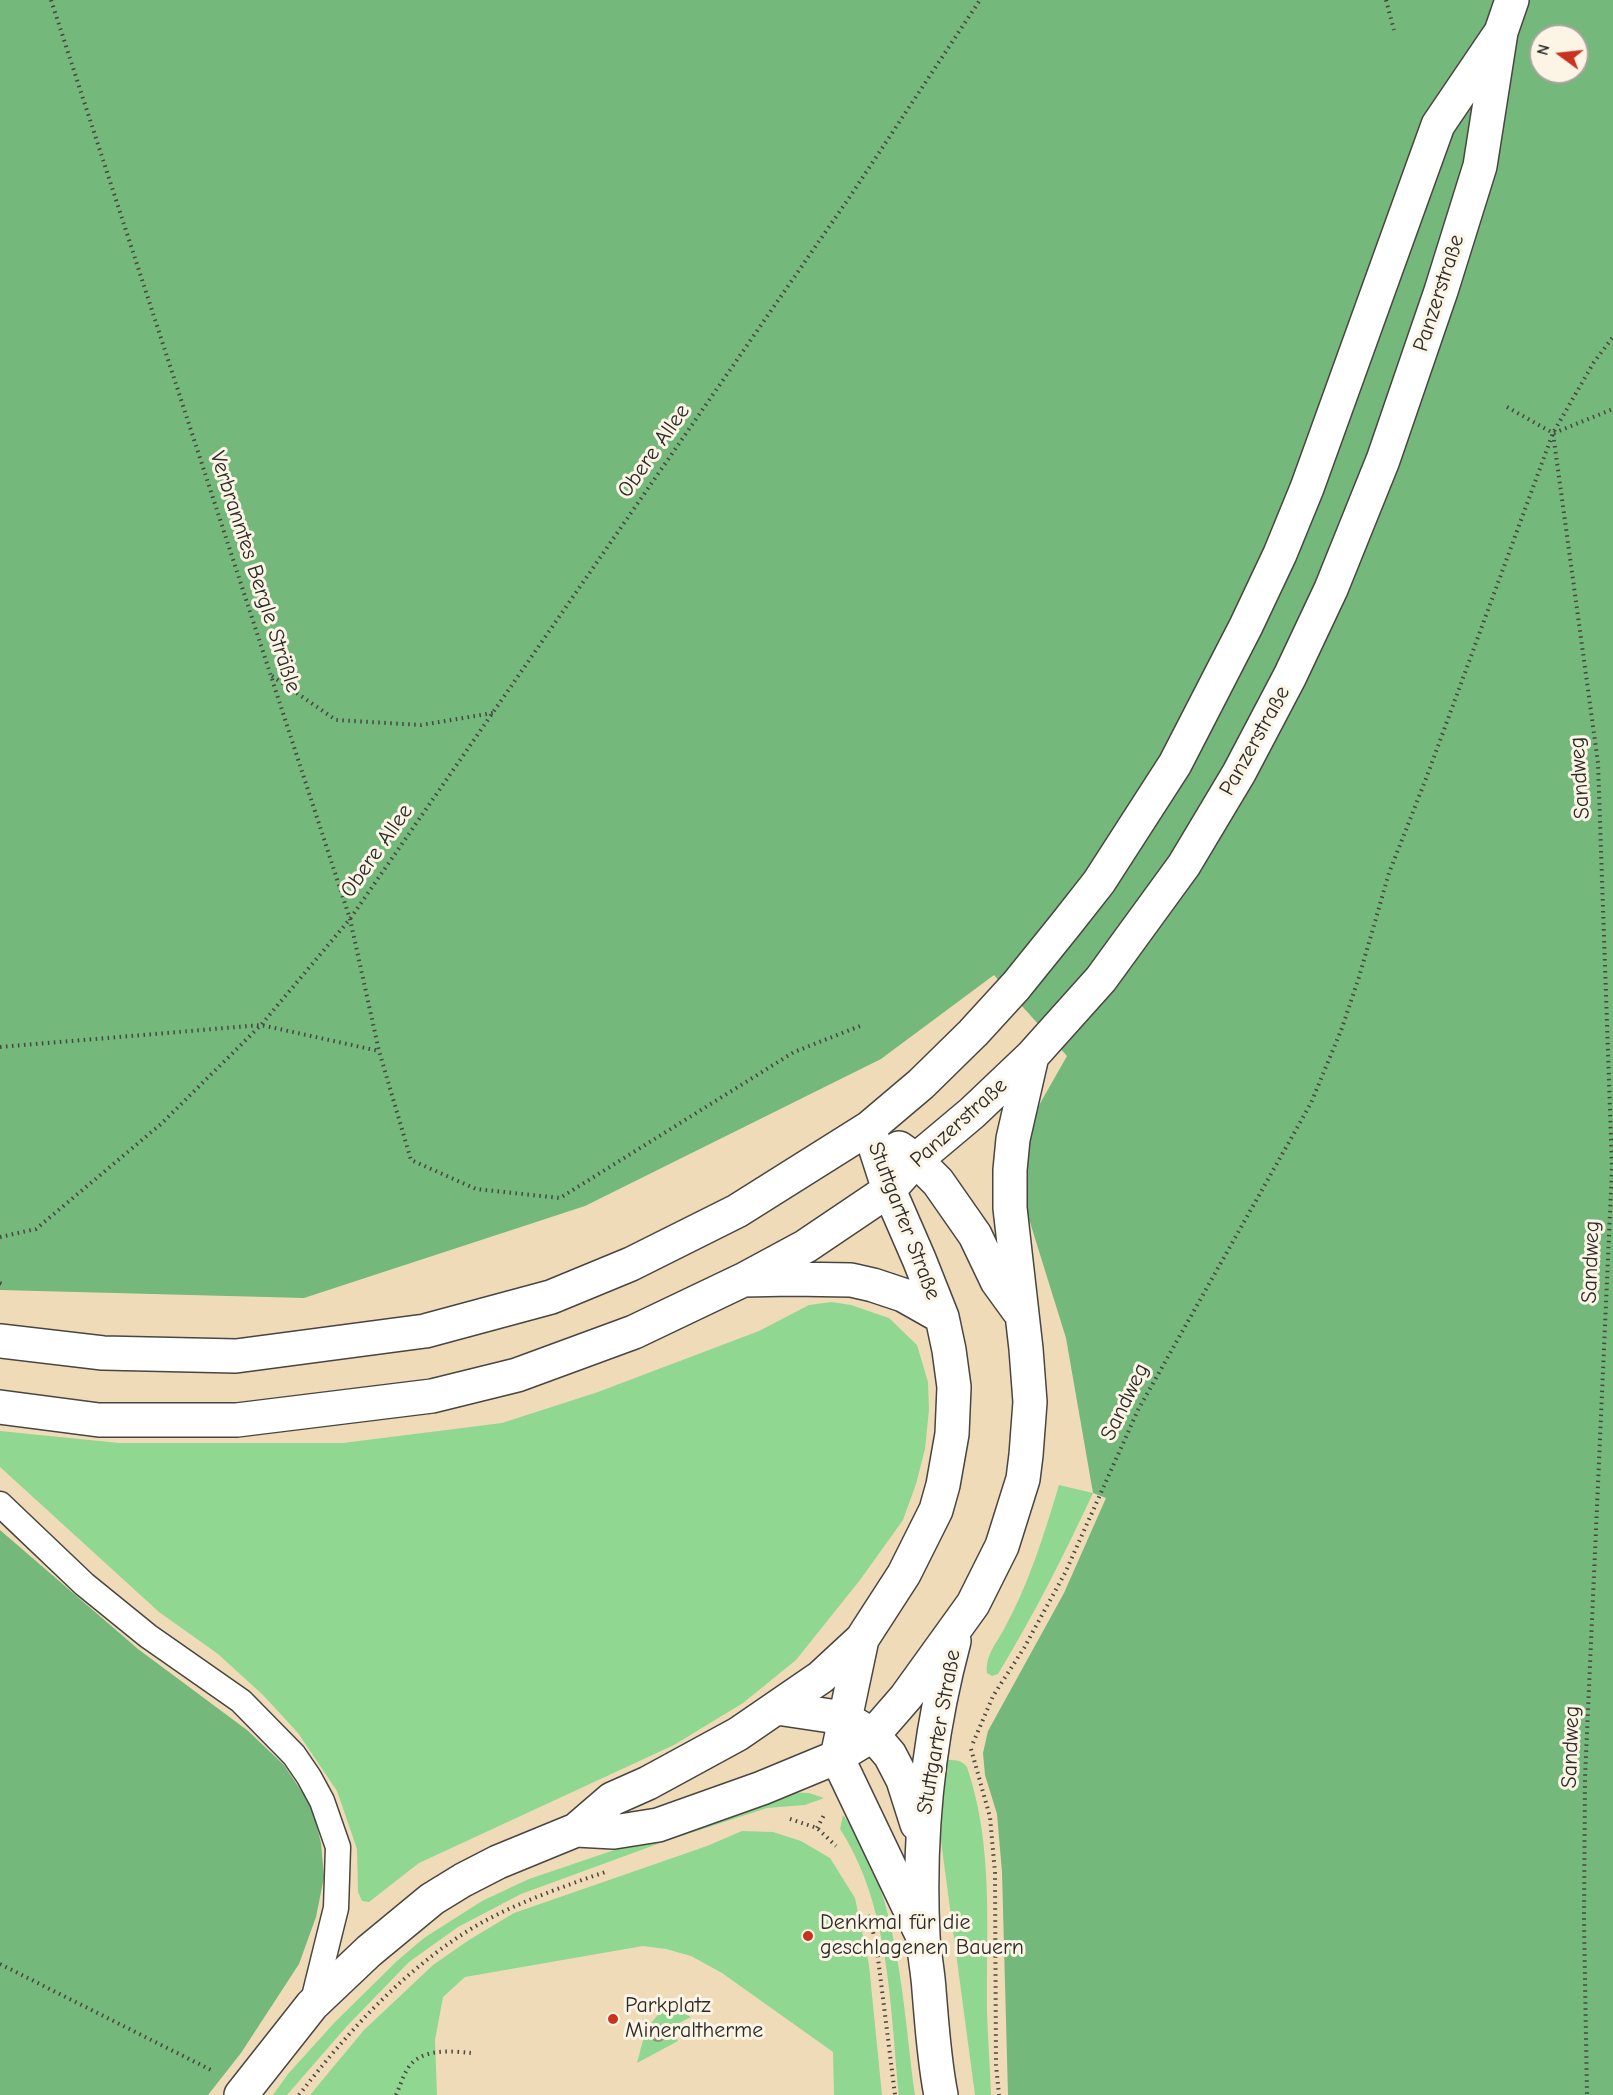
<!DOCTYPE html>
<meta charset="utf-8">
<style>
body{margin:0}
#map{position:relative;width:1613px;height:2095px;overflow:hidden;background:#f0dbb9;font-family:"Comic Neue",sans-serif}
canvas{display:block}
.north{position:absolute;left:1529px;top:24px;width:60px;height:60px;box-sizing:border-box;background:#fcf5e5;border:2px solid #a8a49b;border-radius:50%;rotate:285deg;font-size:16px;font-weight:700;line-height:24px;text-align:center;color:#2b2b2b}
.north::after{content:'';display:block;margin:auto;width:21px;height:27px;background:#c8321e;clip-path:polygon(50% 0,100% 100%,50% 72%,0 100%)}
</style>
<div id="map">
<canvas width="1613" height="2095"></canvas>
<div class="north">N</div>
</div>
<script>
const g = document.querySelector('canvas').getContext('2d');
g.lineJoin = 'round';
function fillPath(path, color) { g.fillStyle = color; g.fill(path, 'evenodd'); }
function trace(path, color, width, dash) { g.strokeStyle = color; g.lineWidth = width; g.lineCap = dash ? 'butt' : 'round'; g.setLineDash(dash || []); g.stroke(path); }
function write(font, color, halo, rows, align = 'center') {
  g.font = font + ' "Comic Neue",sans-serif'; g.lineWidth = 6; g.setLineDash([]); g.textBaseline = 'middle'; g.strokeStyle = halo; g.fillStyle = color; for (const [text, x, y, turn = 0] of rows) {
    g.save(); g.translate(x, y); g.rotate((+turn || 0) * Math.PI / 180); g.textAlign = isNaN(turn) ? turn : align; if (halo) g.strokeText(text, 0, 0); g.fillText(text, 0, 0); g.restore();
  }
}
fillPath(new Path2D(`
 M831 1302 851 1305 889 1318 917 1345 928 1382 929 1410 925 1449 916 1484 903 1520 860 1580 796 1660 743 1703 674 1745 419 1863 369 1902 362 1901 358 1892 357 1849 337 1791 298 1733 263 1695 218 1654 159 1612 0 1467V1431L119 1443H343L502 1423 598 1392 759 1331 809 1305Z
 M1059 1485 1093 1493C1064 1555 1034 1615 998 1674L992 1676 987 1673C985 1657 995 1645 1003 1631 1028 1586 1044 1535 1059 1485Z
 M944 1760C953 1760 961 1759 967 1767 994 1846 986 1931 987 2012 988 2040 990 2068 991 2095H975L941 1841 940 1800Z
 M785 1792 809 1793 824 1798 805 1805 767 1808 663 1842 521 1894 458 1927 409 1962 347 2026 287 2095H273L288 2074 335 2022 397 1961 424 1938 482 1901 529 1879Z
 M843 1815C899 1885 903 2009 915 2095H899C890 2006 890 1906 840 1829Z
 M742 1831 773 1832 801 1841 830 1858 855 1898 869 1965 882 2095H834L833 2052 722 1973 691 1956 666 1949 643 1946 465 1977 443 1997 435 2040 437 2095H310L364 2030 433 1965 469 1940 514 1913 707 1846Z
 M667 2004 691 2017 671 2027 678 2041 637 2063 646 2029Z`), '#90d791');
fillPath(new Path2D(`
 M0 0H1613V2095H1008L1002 1872 997 1814 985 1775 983 1753 988 1731 1064 1593 1106 1498 1093 1493 1066 1338 1024 1203 1028 1136 1038 1107 1067 1056 994 975 881 1059 585 1206 304 1298 0 1290ZM1541 36H1577V72H1541Z
 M0 1530 138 1649 247 1730 284 1765 312 1807 321 1843 324 1877 316 1917 299 1964 241 2053 208 2095H0Z`), '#74b87b');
const lane = new Path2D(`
 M0 1504 84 1584 148 1636 241 1701 294 1755 309 1777 322 1801 338 1847 336 1908 312 2005`);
const secondary = new Path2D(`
 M869 1128 889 1190 919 1259 942 1317 949 1350 954 1387 952 1434 943 1485 936 1510 904 1574 862 1639 837 1757 923 1937
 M899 1148 916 1160 938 1182 975 1235 997 1281 1018 1310
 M743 1280 806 1246 889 1190 916 1160 972 1113 1032 1056 1101 979 1184 865 1239 773 1290 676 1331 589 1383 460 1441 291 1480 166 1501 32 1512 0
 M0 1341 103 1353 236 1356 425 1331 551 1297 631 1264 737 1211 869 1128 921 1084 973 1033 1016 986 1066 924 1099 882 1175 764 1246 626 1280 554 1307 488 1438 125 1501 32
 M0 1407 99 1420H237L432 1396 517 1375 634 1332 743 1280 792 1279 851 1280 873 1285 903 1295 942 1317
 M777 1708 844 1718 873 1735 890 1755 903 1780 917 1824
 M576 1830 614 1832 658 1825 762 1788 837 1757 873 1735 906 1697 973 1604 1002 1546 1023 1479 1026 1455 1030 1402 1026 1349 1010 1208V1170L1013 1139 1032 1056
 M241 2095 312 2005 369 1951 432 1899 463 1880 498 1862 576 1830 612 1799 648 1783 738 1734 821 1677 862 1639
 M941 2095C934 2060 932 2025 929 1990 928 1972 924 1954 923 1936 918 1836 928 1738 954 1641`);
trace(lane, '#494540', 27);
trace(secondary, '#494540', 36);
trace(new Path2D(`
 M51 0 350 919 379 1051 411 1160 476 1189 560 1198 794 1052 860 1026
 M1386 0 1394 30
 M1507 407 1553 433 1598 763 1612 1168 1585 1778 1584 1921 1587 2095
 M1554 433 1613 409
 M272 676 336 720 421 725 493 713
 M0 1047 261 1025 379 1051
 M0 1237 36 1229 161 1124 261 1025 350 919 849 198 980 0
 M0 1283 5 1285
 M973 1743 993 1696 1024 1648 1065 1573 1138 1410 1311 1103 1342 1028 1359 977 1389 873 1427 776 1553 433 1594 362 1613 337
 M971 1749 990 1817 995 1873 996 2065 999 2095
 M790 1819 817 1828 836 1846
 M817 1828 824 1815
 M868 1915 876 1942 895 2095
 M0 1964 213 2071
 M299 2095C349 2030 409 1964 481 1923 521 1901 565 1886 608 1871
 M396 2095C400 2086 403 2076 408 2068 421 2048 451 2051 471 2053`), '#494540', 4, [1.5, 4.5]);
trace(lane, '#fff', 24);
trace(secondary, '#fff', 33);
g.fillStyle = '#919279';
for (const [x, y] of [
 [658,2033]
]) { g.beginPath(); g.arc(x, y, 9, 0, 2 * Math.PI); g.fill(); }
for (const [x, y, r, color] of [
 [808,1936,6,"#c8321e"],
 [613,2019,6,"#c8321e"]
]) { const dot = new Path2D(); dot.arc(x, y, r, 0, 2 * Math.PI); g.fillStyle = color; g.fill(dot); trace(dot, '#fcf5e5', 2); }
write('22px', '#2b2b2b', '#fcf5e5', [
 ["Panzerstraße",1439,293,-72],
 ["Obere Allee",654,451,-55],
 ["Verbranntes Bergle Sträßle",255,572,72],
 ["Panzerstraße",1255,741,-61],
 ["Sandweg",1580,778,-94],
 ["Obere Allee",377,851,-55],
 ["Panzerstraße",959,1123,-42],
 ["Stuttgarter Straße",904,1221,69],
 ["Sandweg",1591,1262,-88],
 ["Sandweg",1125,1402,-64],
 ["Stuttgarter Straße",939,1732,-80],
 ["Sandweg",1571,1747,-88]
]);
write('22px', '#2b2b2b', '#fcf5e5', [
 ["Denkmal für die",820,1923],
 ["geschlagenen Bauern",820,1948],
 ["Parkplatz",625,2006],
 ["Mineraltherme",625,2031]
], 'left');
</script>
